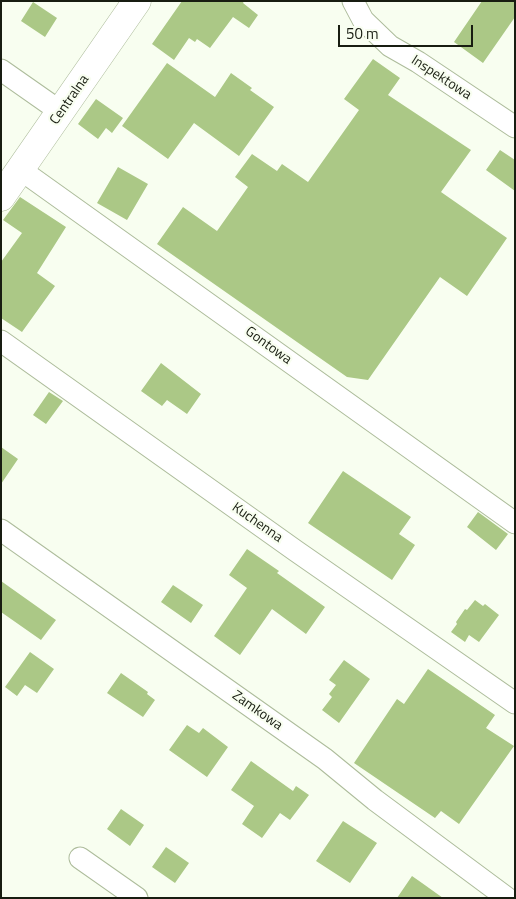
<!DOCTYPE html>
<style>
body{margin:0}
#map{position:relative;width:516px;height:899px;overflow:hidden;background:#f8fef0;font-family:"Titillium Web",sans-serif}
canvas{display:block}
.frame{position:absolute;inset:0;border:2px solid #181d11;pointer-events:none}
.scale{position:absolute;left:338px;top:25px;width:135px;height:22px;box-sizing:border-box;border:2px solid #181d11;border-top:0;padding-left:6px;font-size:15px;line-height:18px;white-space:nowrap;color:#181d11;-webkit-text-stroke:4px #f8fef0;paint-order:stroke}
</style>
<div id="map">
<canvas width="516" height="899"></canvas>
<div class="frame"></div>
<div class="scale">50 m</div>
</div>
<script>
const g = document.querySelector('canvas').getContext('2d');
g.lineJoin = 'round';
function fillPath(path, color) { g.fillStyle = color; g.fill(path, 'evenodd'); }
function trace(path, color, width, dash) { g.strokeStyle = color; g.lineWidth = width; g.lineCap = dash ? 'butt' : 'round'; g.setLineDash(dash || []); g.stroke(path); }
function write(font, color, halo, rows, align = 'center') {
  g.font = font + ' "Titillium Web",sans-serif'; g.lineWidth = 4.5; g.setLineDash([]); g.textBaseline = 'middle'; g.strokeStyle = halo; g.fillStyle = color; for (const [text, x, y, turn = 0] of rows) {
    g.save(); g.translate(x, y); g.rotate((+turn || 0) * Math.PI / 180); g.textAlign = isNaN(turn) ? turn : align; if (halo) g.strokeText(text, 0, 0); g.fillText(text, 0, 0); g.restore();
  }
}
fillPath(new Path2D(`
 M182 1H244L243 3 258 15 249 28 233 17 210 48 197 39 195 42 189 38 174 60 152 44Z
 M482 1H515V17L483 63 454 42Z
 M33 2 57 18 45 37 21 21Z
 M373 59 400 78 388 95 471 150 441 192 507 238 467 296 440 277 368 380 347 377 157 244 183 207 217 231 248 187 235 177 252 154 277 171 282 164 308 182 359 110 344 99Z
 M167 63 215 97 231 73 252 88 250 90 274 107 239 156 194 123 168 159 122 126Z
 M96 99 123 118 112 133 106 128 98 139 78 124Z
 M500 150 515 160V191L486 170Z
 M118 167 148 184 127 220 97 203Z
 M20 197 66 227 37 273 55 286 22 332 1 318V262L22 233 3 220Z
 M161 363 201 394 187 414 167 400 162 406 141 391Z
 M49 392 63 401 46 424 33 415Z
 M1 447 18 459 1 484Z
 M343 471 411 517 399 534 415 545 392 580 308 523Z
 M478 512 508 534 496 550 467 527Z
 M247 549 279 571 277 573 325 607 306 634 272 609 240 655 214 636 247 588 229 575Z
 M1 581 56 620 41 640 1 612Z
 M173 585 203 605 191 623 161 602Z
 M475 600 483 606 485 604 499 615 479 642 469 635 465 642 451 632 457 624 456 622 465 609 467 610Z
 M30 652 54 669 37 693 25 685 17 696 5 687Z
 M344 660 370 679 339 723 322 710 332 697 329 694 336 685 329 680Z
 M428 669 495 715 486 728 514 746 459 824 441 811 435 818 354 763 397 699 404 704Z
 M121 673 148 692 147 694 155 700 143 717 107 693Z
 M187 725 199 733 203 728 228 747 207 777 169 750Z
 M251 761 293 791 296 786 309 795 290 820 280 813 262 838 242 824 254 806 231 790Z
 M121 809 144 825 130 846 107 829Z
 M343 821 377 843 350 883 316 861Z
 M166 847 189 863 175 883 152 867Z
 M412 876 422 883 443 898H397Z`), '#abc886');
const street = new Path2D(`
 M353 1 363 20 390 46 418 62 515 127
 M1 70 61 112
 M21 170 515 523
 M1 341 296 551 515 703
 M1 530 325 759 375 800 507 898
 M80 858 137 898`);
const secondary = new Path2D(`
 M1 197 137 1`);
trace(street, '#adbc9b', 23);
trace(secondary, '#adbc9b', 29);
trace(street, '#fff', 21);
trace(secondary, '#fff', 28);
write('14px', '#181d11', '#f8fef0', [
 ["Inspektowa",441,78,33],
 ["Centralna",70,100,-55],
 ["Gontowa",268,346,36],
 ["Kuchenna",257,523,35],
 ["Zamkowa",257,711,35]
]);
</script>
